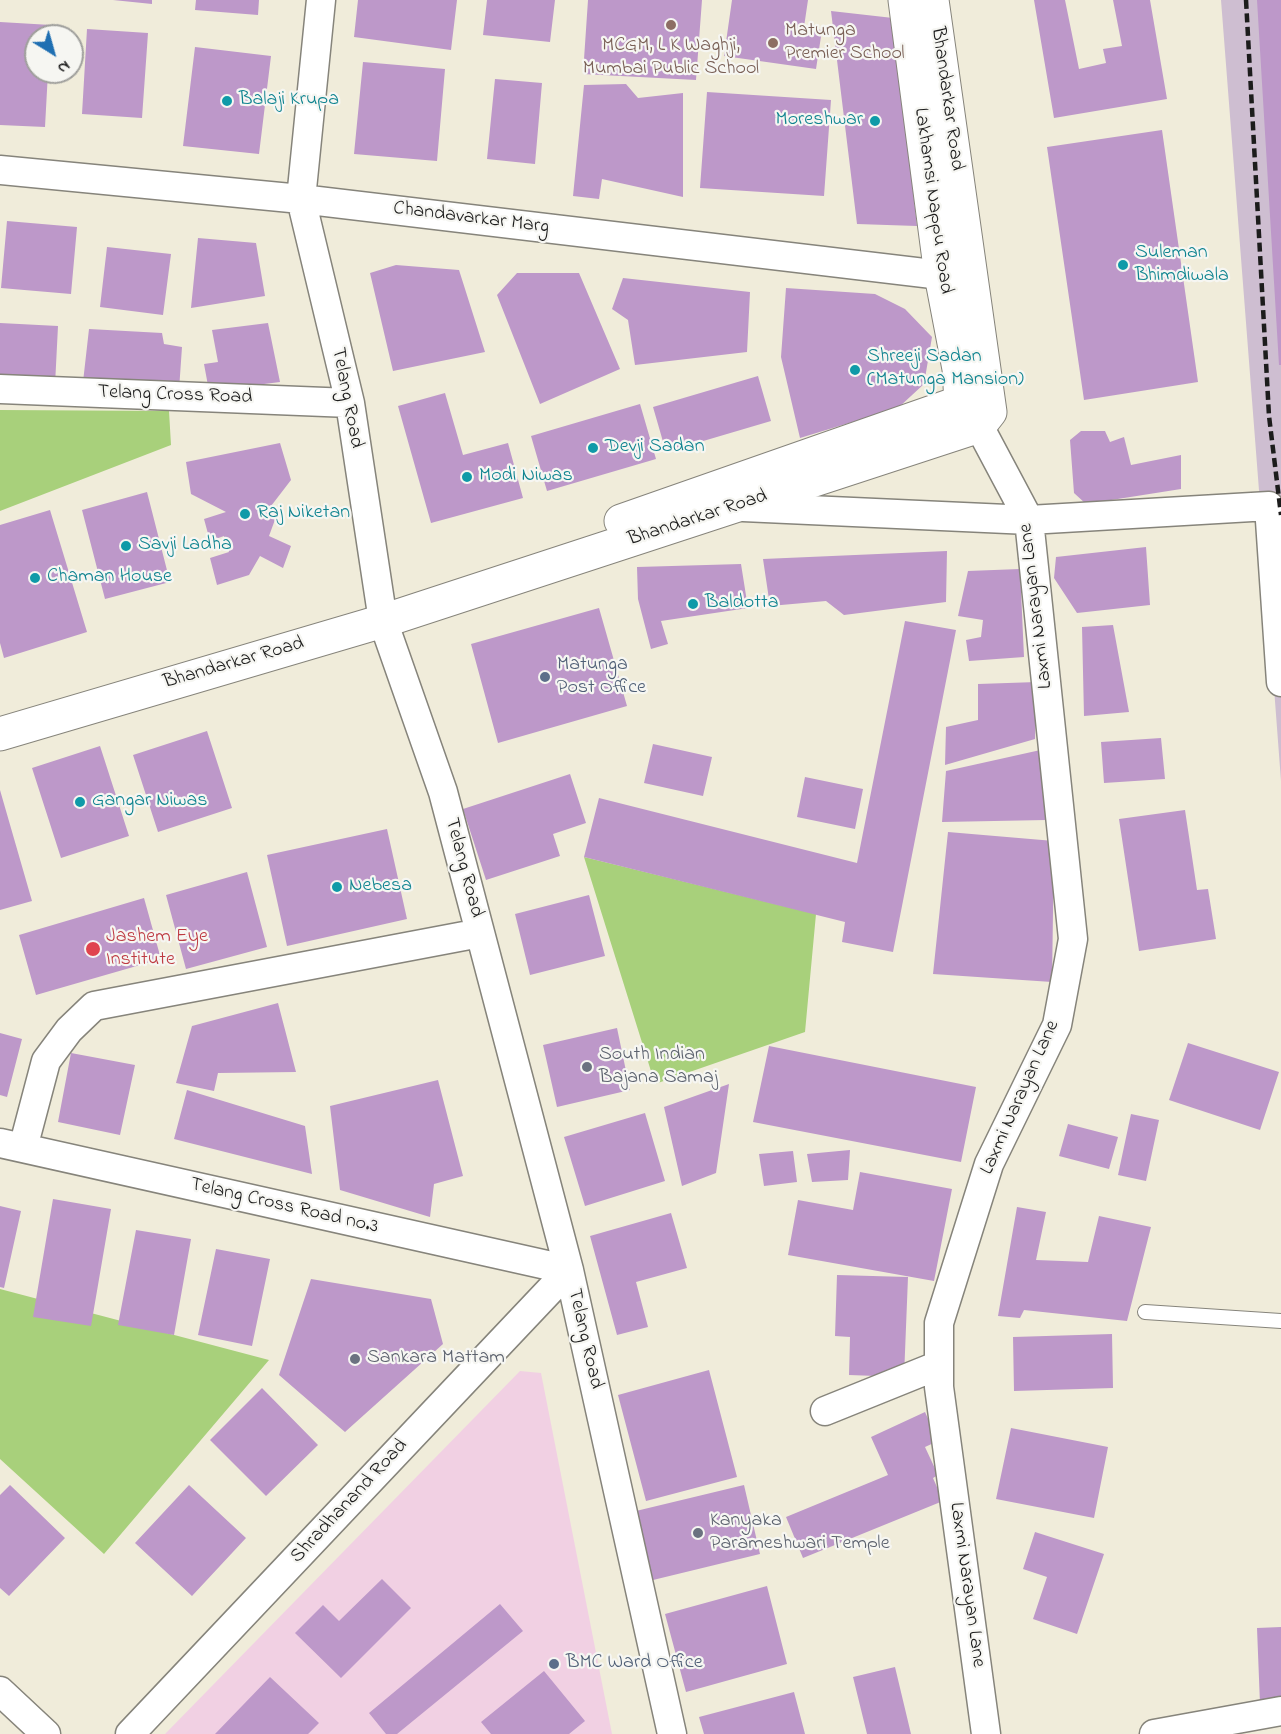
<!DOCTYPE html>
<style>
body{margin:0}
#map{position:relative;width:1281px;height:1734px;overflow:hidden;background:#f0ecda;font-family:"Indie Flower",sans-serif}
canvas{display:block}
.north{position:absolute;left:24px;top:24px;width:60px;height:60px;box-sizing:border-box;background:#f6f6f2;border:2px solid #9f9f9c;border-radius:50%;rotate:143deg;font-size:16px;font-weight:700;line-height:24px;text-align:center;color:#1c1c1c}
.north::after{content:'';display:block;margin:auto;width:21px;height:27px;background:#1f6fb2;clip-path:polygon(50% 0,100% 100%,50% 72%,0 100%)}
</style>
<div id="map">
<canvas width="1281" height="1734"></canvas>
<div class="north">N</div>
</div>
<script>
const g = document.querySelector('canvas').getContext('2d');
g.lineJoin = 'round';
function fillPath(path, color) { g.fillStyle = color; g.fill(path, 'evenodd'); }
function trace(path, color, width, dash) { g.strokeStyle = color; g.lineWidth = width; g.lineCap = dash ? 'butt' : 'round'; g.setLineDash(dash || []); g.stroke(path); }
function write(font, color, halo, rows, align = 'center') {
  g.font = font + ' "Indie Flower",sans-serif'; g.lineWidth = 4.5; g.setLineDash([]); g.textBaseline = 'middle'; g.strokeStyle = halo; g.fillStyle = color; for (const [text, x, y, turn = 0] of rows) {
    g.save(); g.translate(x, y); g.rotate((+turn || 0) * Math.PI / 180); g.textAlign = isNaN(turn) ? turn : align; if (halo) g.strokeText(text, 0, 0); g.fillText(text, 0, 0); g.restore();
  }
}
fillPath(new Path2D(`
 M520 1371 541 1373 612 1734H165Z`), '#f1d0e3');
fillPath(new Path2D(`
 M1221 0H1281V781L1263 542Z`), '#cebed1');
fillPath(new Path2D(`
 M0 410 169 411 171 445 0 511Z
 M584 857 816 914 805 1032 655 1084Z
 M0 1289 269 1360 104 1554 0 1459Z`), '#a8d07b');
fillPath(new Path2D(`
 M113 0H152V4Z
 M196 0H259L258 15 195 10Z
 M358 0H457L451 50 354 37Z
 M487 0H555L550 42 483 35Z
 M588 0H702L696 80 583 74Z
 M732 0H808L804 27 822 30 816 69 724 56Z
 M1034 0H1065L1079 69 1106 63 1103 49 1122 46 1113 0H1150L1167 99 1054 118Z
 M1257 0H1281V365H1279Z
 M831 11 893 18 917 226 857 224Z
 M0 22 51 25 50 36H36V72H48L45 127 0 125Z
 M87 29 148 33 142 118 82 114Z
 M195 47 271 56 259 154 183 146Z
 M363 62 445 69 437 161 354 154Z
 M495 79 542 83 535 164 487 159Z
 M626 84 638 98 683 93V197L602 179 599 199 573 196 584 85Z
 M707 92 831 100 824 196 700 188Z
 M1162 130 1198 382 1084 400 1047 147Z
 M7 221 77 227 71 294 1 288Z
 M198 238 256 243 265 296 191 308Z
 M107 247 171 254 163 315 100 307Z
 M396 265 459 270 485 352 393 371 370 273Z
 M517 273H579L620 369 540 404 497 295Z
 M623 278 750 292 747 352 635 365 628 320 612 309Z
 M786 288 875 294 905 309 932 337 924 384 898 408 800 438 781 357Z
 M0 323 58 326 55 385 0 382Z
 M268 323 280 382 209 391 204 364 218 362 212 330Z
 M89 329 162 333 164 344 182 347 179 390 83 382Z
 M758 376 771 421 666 452 653 407Z
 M445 393 463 455 508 443 523 498 431 523 398 406Z
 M640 404 656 459 547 491 531 436Z
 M1081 431H1105L1110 442 1124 437 1131 465 1181 455V489L1086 504 1074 493 1070 440Z
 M280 443 291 480 268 510 276 517 269 536 291 546 283 568 260 556 249 575 217 585 210 558 229 552 224 536 210 541 204 519 226 512 191 494 186 462Z
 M147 492 170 582 105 599 82 510Z
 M50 510 87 632 4 658 0 643V525Z
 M1146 547 1150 605 1077 613 1054 578 1056 557Z
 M947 551 946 602 844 615 826 601 770 606 763 559Z
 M741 564 748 608 661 621 668 644 651 649 638 599 637 567Z
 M1020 569 1024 657 969 661 966 640 981 637 983 620 958 616 968 571Z
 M599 608 627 706 498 743 471 644Z
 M905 621 956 630 893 952 842 942 845 922 584 857 599 798 857 863Z
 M1113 625 1129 712 1084 716 1082 627Z
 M1037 682 1035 739 945 765 946 727 978 720V684Z
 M207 731 232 808 158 832 133 755Z
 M1161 738 1165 779 1104 783 1101 742Z
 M653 744 712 757 703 796 644 783Z
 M100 746 129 836 61 858 32 768Z
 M1045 749 1046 820 942 822 946 771Z
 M570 774 586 823 553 834 560 856 486 880 463 809Z
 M805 777 863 789 855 829 797 817Z
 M0 790 32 901 0 910Z
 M1185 810 1197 890 1208 889 1216 939 1139 951 1119 819Z
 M387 829 407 919 287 946 267 855Z
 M948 832 1054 841 1052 982 933 974Z
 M247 872 267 947 186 969 166 895Z
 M589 895 605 956 530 975 515 914Z
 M144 898 161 959 36 995 19 935Z
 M278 1003 296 1072 218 1073 214 1091 176 1083 192 1026Z
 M617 1028 630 1090 557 1107 543 1045Z
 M0 1033 22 1039 7 1097 0 1095Z
 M1188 1043 1279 1072 1260 1130 1169 1100Z
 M769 1046 976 1087 961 1162 753 1122Z
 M71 1053 135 1065 120 1135 58 1122Z
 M438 1080 463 1176 434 1184 430 1217 340 1190 330 1106Z
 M729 1084 716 1173 682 1186 664 1107Z
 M187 1090 305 1126 312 1174 174 1139Z
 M645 1113 665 1181 585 1206 564 1137Z
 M1131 1114 1159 1120 1146 1181 1118 1175Z
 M1068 1124 1118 1137 1109 1169 1059 1156Z
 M850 1150 848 1180 812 1182 807 1154Z
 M793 1151 797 1182 764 1186 759 1154Z
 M860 1172 952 1189 934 1281 788 1255 798 1200 853 1210Z
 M53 1199 111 1209 91 1326 33 1317Z
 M0 1206 21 1211 4 1288 0 1287Z
 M1017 1207 1046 1212 1036 1260 1088 1262 1099 1216 1151 1227 1127 1321 1024 1310 1020 1318 998 1316Z
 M671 1213 687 1268 636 1282 648 1327 617 1335 590 1236Z
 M136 1230 191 1239 174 1335 118 1325Z
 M216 1249 270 1259 252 1346 198 1335Z
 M837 1275 908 1277 904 1377 849 1375 850 1337 835 1336Z
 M311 1279 431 1299 443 1344 345 1432 279 1375Z
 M1112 1334 1113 1388 1014 1391 1013 1337Z
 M709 1370 737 1477 646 1501 618 1395Z
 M262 1388 318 1445 266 1496 210 1440Z
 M925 1412 938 1441 925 1447 938 1475 933 1478 943 1501 803 1558 786 1517 888 1475 871 1437Z
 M1011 1428 1108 1447 1094 1518 996 1499Z
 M10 1485 65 1538 9 1596 0 1588V1495Z
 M189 1485 246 1538 192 1596 135 1543Z
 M744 1485 760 1554 653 1580 636 1511Z
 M1035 1532 1104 1554 1077 1634 1033 1619 1047 1577 1023 1569Z
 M382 1579 411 1608 341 1678 295 1633 323 1605 339 1621Z
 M767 1586 787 1664 686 1692 665 1614Z
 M500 1604 523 1631 397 1734H386L369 1713Z
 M1281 1627V1703L1260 1704 1257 1628Z
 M895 1667 911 1734H867L853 1677Z
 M544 1671 585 1721 569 1734H491L481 1722Z
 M270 1677 319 1723 308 1734H215Z
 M794 1692 805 1734H704L699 1717Z`), '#bd98c9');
const service = new Path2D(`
 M1145 1312 1281 1321`);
const minor = new Path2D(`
 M321 0 301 199 350 403 383 621 443 792 569 1270 672 1734
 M0 170 301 199 941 275
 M0 389 350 403
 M966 409 979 426 1029 520 1073 939 1057 1025 989 1164 939 1323V1387L986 1734
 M743 507 1029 520 1269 506 1281 682
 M0 1143 569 1270
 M23 1148 46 1061 69 1030 94 1006 480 933
 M825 1411 939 1365
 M0 1691 46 1734
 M130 1734 569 1270
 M1154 1734 1281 1711`);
const tertiary = new Path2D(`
 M621 521 961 402 959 369 941 275 905 0
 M0 734 383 621 979 426 990 412 932 0`);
trace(service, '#86847b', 16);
trace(minor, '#86847b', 31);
trace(tertiary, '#86847b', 35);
trace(service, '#fff', 14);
trace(minor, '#fff', 28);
trace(tertiary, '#fff', 33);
trace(new Path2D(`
 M1246 0 1269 416 1281 515`), '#1c1c1c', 4.5, [9, 4.5]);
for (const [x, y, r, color] of [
 [671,25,6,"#8d6e63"],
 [773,43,6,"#8d6e63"],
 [227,101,6,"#0f9aa8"],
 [875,121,6,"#0f9aa8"],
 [1123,265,6,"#0f9aa8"],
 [855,370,6,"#0f9aa8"],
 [593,448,6,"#0f9aa8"],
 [467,477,6,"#0f9aa8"],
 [245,514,6,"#0f9aa8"],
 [126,546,6,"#0f9aa8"],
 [35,578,6,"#0f9aa8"],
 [693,604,6,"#0f9aa8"],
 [545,677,6,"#5c6f8a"],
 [80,802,6,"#0f9aa8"],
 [337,887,6,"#0f9aa8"],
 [93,949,8,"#e0444e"],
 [587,1067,6,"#6b7280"],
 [355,1359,6,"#6b7280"],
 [698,1533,6,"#6b7280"],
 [554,1664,6,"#5c6f8a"]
]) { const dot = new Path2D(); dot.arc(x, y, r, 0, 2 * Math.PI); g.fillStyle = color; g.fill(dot); trace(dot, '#f6f6f2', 2); }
write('20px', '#785e54', '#f6f6f2', [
 ["Matunga",785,32],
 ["Premier School",785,55],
 ["MCGM, L K Waghji,",671,47,"center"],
 ["Mumbai Public School",671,70,"center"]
], 'left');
write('20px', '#1c1c1c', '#f6f6f2', [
 ["Bhandarkar Road",946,99,82],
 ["Lakhamsi Nappu Road",932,201,82],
 ["Chandavarkar Marg",471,219,7],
 ["Telang Cross Road",175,396,2],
 ["Telang Road",346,398,79],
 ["Bhandarkar Road",698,519,-18],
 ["Laxmi Narayan Lane",1037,606,-97],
 ["Bhandarkar Road",234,664,-16],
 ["Telang Road",463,868,75],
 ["Laxmi Narayan Lane",1021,1098,-66],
 ["Telang Cross Road no.3",284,1207,13],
 ["Telang Road",584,1339,77],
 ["Shradhanand Road",350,1502,-47],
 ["Laxmi Narayan Lane",966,1585,82]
]);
write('20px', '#0d838f', '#f6f6f2', [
 ["Balaji Krupa",239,101],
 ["Moreshwar",863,121,"right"],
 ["Suleman",1135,254],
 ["Bhimdiwala",1135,277],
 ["Shreeji Sadan",867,358],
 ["(Matunga Mansion)",867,381],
 ["Devji Sadan",605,448],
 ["Modi Niwas",479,477],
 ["Raj Niketan",257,514],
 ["Savji Ladha",138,546],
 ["Chaman House",47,578],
 ["Baldotta",705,604],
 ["Gangar Niwas",92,802],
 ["Nebesa",349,887]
], 'left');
write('20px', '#4e5e75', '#f6f6f2', [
 ["Matunga",557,666],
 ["Post Office",557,689],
 ["BMC Ward Office",566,1664]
], 'left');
write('20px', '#be3a42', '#f6f6f2', [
 ["Jashem Eye",106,938],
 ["Institute",106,961]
], 'left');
write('20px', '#5b616d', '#f6f6f2', [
 ["South Indian",599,1056],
 ["Bajana Samaj",599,1079],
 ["Sankara Mattam",367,1359],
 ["Kanyaka",710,1522],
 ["Parameshwari Temple",710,1545]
], 'left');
</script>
